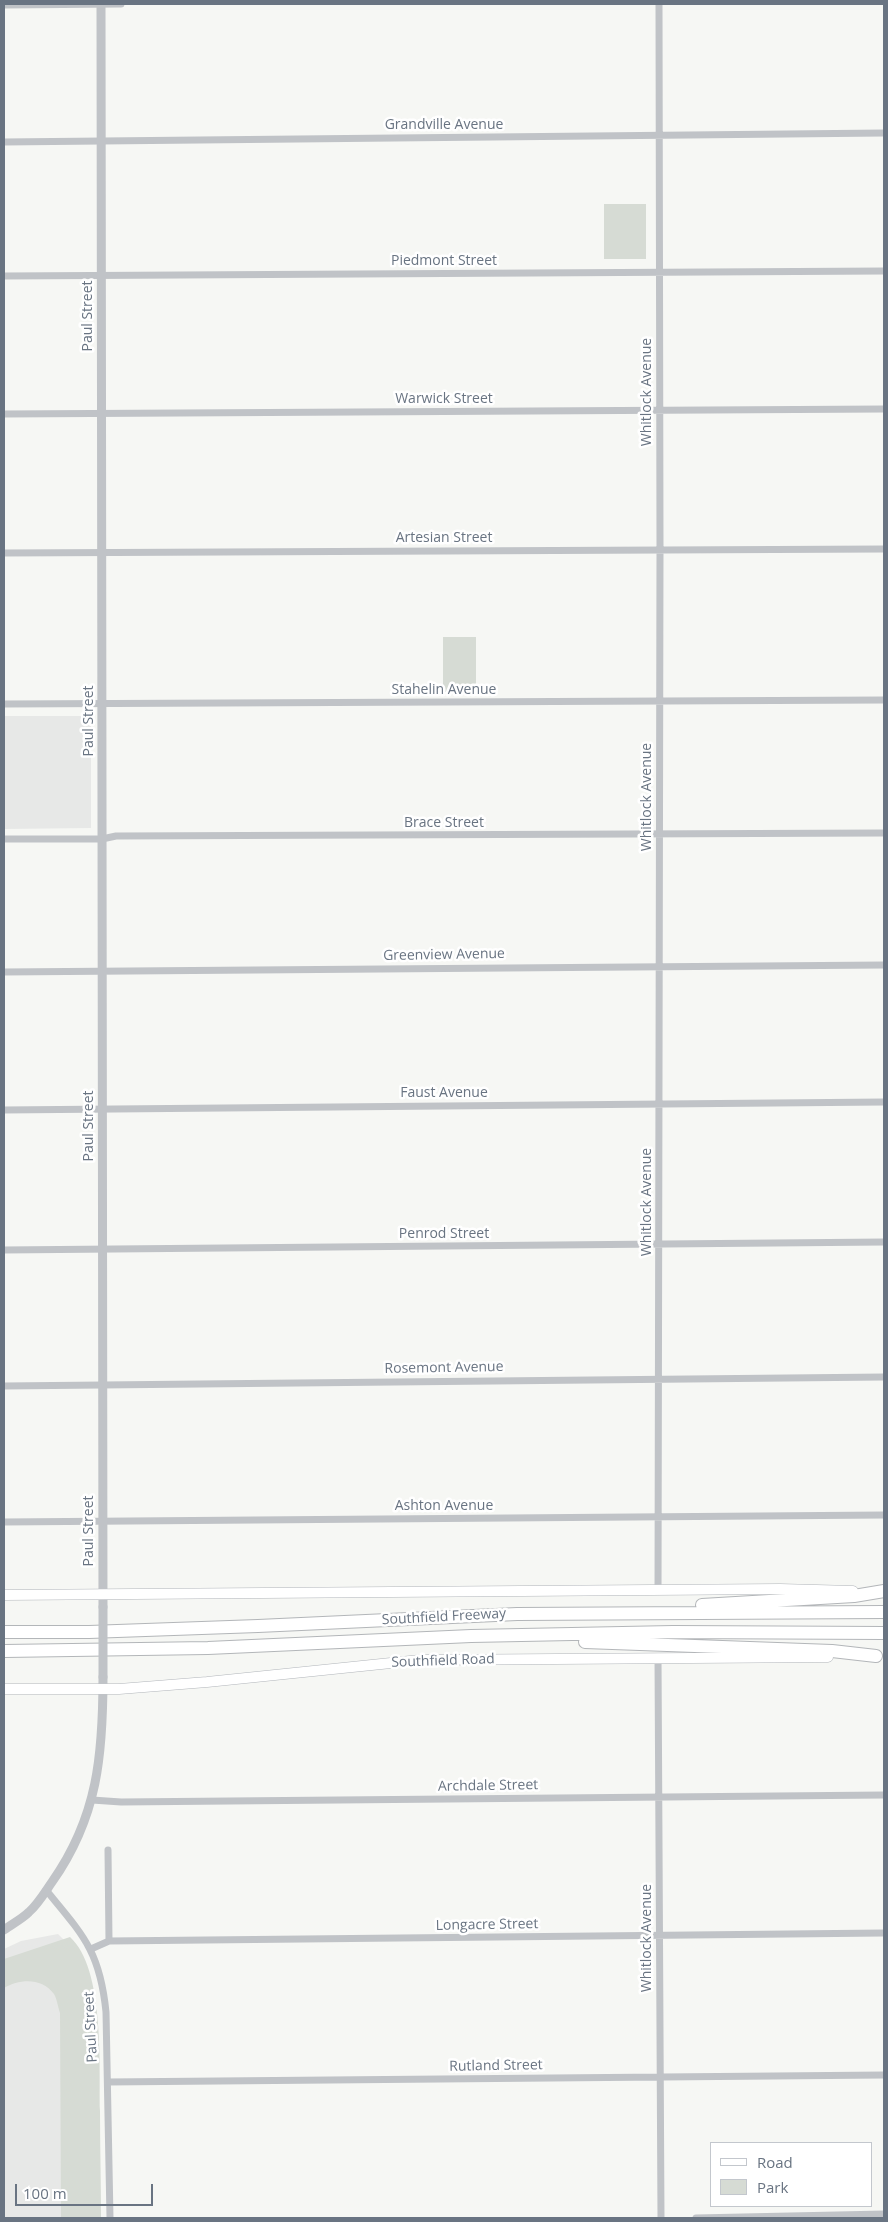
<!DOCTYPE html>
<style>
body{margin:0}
#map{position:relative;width:888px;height:2222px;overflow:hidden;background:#f6f7f4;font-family:"Open Sans",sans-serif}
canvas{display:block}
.frame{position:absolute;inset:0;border:5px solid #697482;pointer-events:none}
.legend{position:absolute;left:710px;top:2142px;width:162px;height:65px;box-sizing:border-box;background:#fff;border:1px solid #c3c7cd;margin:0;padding:6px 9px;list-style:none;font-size:15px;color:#697482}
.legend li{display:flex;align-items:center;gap:10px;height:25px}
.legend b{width:25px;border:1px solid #c3c7cd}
.scale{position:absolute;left:15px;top:2184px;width:138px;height:22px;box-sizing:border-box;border:2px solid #697482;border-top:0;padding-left:6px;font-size:15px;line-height:18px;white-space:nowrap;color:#697482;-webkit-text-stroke:4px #fff;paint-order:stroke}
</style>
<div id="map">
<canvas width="888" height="2222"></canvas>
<div class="frame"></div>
<ul class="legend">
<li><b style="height:6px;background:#fff"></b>Road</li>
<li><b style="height:14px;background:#d6dbd4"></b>Park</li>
</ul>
<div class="scale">100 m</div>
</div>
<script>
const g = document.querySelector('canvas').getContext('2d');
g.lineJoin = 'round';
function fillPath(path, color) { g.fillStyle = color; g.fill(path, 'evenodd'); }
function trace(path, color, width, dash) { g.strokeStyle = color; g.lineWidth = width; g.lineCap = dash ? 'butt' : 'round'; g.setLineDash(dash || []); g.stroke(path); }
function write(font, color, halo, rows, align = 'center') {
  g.font = font + ' "Open Sans",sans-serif'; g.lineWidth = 5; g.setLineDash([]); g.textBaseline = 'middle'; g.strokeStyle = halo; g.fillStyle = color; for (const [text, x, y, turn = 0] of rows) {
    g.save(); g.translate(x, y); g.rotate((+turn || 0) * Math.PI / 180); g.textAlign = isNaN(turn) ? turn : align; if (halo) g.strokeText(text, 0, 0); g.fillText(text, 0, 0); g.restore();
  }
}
fillPath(new Path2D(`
 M4 716H91V828L4 829Z
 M58 1934 75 1951 92 2218H4V1949L21 1941Z`), '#e7e8e7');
fillPath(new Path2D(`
 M604 204H646V259H604Z
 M443 637H476V692H443Z
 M70 1937C105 1969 99 2066 100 2111 100 2147 101 2183 101 2218H61L60 2013C58 2007 57 1999 54 1994 42 1977 19 1979 4 1988V1959Z`), '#d6dbd4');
const secondary = new Path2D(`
 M4 1595 780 1589 853 1591
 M4 1689H119L207 1682 420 1660 828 1657`);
const motorway = new Path2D(`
 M702 1605 854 1596 884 1591
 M4 1632H89L258 1626 517 1614 884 1612
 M585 1642 832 1651 876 1656
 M4 1651 208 1648 471 1636 673 1632 884 1633`);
trace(secondary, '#b1b5ba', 11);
trace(motorway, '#b3b6b9', 14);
trace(new Path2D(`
 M4 5 121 4
 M4 142 884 133
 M4 276 884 271
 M4 414 884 409
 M4 553 884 549
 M4 704 884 700
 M4 839H102L116 836 884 833
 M4 972 884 965
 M4 1110 884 1102
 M4 1250 884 1242
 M4 1386 884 1377
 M4 1522 884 1515
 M658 1590 660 549 659 4
 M658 1657 661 2218
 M92 1800 121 1802 884 1795
 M108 1850 109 1941
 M46 1890C83 1935 100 1951 106 2012L110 2218
 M91 1949 109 1941 884 1933
 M108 2082 884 2075
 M696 2218 884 2214`), '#c0c3c7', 7);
trace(new Path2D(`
 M101 4 103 1607
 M4 1930C12 1924 22 1919 29 1912 38 1904 45 1892 52 1882 98 1817 103 1754 103 1677`), '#c0c3c7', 9);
trace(secondary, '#fff', 10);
trace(motorway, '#fff', 12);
trace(new Path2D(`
 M103 1607V1677`), '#c0c3c7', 9);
write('14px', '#697482', '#fff', [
 ["Grandville Avenue",444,125],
 ["Piedmont Street",444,261],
 ["Paul Street",88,316,-90],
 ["Whitlock Avenue",647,392,-90],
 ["Warwick Street",444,399],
 ["Artesian Street",444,538],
 ["Stahelin Avenue",444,690],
 ["Paul Street",89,721,-90],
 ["Whitlock Avenue",647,797,-90],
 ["Brace Street",444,823],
 ["Greenview Avenue",444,955,-1],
 ["Faust Avenue",444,1093],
 ["Paul Street",89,1126,-90],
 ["Whitlock Avenue",647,1202,-90],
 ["Penrod Street",444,1234],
 ["Rosemont Avenue",444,1368,-1],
 ["Ashton Avenue",444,1506],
 ["Paul Street",89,1531,-90],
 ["Southfield Freeway",444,1617,-3],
 ["Southfield Road",443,1661,-2],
 ["Archdale Street",488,1786,-1],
 ["Longacre Street",487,1925,-1],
 ["Whitlock Avenue",647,1938,-90],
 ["Paul Street",91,2027,-93],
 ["Rutland Street",496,2066,-1]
]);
</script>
